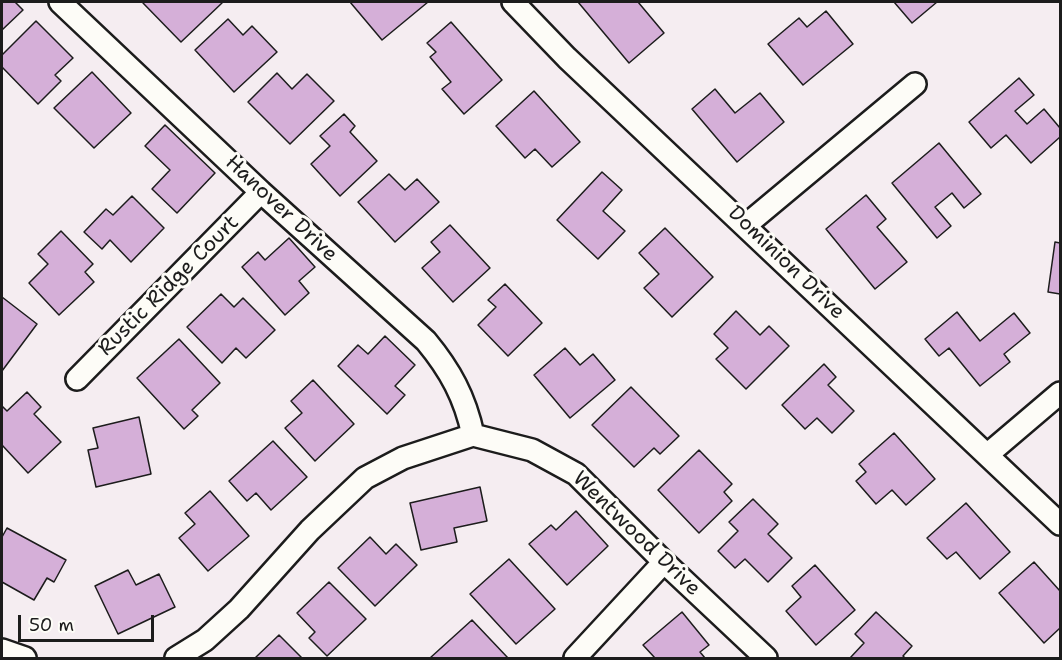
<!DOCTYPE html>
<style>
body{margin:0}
#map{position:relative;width:1062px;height:660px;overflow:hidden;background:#f5edf1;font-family:"Shantell Sans",sans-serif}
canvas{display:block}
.frame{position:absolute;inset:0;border:3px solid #1c1c1c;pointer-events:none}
.scale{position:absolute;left:18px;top:615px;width:136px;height:27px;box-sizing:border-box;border:3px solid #1c1c1c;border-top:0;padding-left:8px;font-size:18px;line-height:21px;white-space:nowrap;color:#1c1c1c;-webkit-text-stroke:4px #fdfcf7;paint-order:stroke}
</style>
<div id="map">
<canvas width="1062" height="660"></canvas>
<div class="frame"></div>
<div class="scale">50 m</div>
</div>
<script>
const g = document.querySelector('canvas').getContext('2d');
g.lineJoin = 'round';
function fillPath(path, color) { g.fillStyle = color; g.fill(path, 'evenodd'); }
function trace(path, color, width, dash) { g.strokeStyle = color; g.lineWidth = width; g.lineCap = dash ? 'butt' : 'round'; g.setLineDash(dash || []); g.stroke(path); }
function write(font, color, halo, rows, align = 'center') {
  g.font = font + ' "Shantell Sans",sans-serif'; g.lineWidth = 6; g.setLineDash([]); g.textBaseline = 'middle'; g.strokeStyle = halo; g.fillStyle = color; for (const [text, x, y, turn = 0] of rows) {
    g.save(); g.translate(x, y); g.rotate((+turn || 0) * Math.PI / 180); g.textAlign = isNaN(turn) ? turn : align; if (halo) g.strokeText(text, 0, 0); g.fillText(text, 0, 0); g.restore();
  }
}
const building = new Path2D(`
 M2 2H15L23 10 2 30Z
 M145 2H221L222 3 181 42 143 3Z
 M350 2H428L382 40Z
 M578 2H638L664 33 629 63Z
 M894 2H937L912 23Z
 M826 11 853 44 803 85 768 44 799 18 807 27Z
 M228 19 243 35 252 26 277 52 234 92 195 50Z
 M36 21 73 58 55 75 61 81 38 104 2 67V55Z
 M451 22 502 80 464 114 442 89 451 82 430 57 436 52 427 43Z
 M92 72 131 113 94 148 54 108Z
 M277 73 292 89 307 74 334 101 290 144 248 102Z
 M1019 78 1034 95 1015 111 1027 124 1044 109 1060 128V137L1031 163 1006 135 991 148 969 122Z
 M715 89 735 113 760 93 784 122 737 162 692 109Z
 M534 91 580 142 552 167 535 149 525 158 496 126Z
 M344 114 355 126 350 132 377 161 340 196 311 164 330 146 320 136Z
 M165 125 215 173 177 213 152 189 170 170 145 146Z
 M939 143 981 194 964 208 952 193 935 207 951 226 937 238 892 183Z
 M602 172 622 190 603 211 625 231 598 259 557 220Z
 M389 174 405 190 417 179 439 202 395 242 358 202Z
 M866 195 886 219 877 227 907 262 875 289 826 229Z
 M132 196 164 228 131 262 110 240 102 249 84 232 106 209 113 215Z
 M450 225 490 268 453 302 422 268 440 252 431 242Z
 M665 228 713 277 672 317 644 288 659 274 639 253Z
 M61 231 93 264 85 272 94 282 59 315 29 283 48 264 38 254Z
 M289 238 315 267 299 281 309 293 285 315 242 267 258 252 265 260Z
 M1055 242 1060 243V294L1048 292Z
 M505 284 542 323 508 356 478 325 496 307 488 300Z
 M221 294 234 307 243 298 275 330 246 358 236 348 222 363 187 327Z
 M2 297 37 324 2 371Z
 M736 311 760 335 769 326 789 346 746 389 716 359 728 348 714 334Z
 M957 312 980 341 1014 313 1030 333 1004 354 1010 362 980 386 949 348 939 356 925 339Z
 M385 336 415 365 395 386 405 395 387 414 338 366 358 345 368 354Z
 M179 339 220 383 192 410 198 416 184 429 137 378Z
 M565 348 580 365 593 354 615 380 570 418 534 375Z
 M824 364 836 377 828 385 854 411 832 433 817 418 805 429 782 405Z
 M313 380 354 424 315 461 285 428 302 413 291 401Z
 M631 387 679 436 660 454 654 448 634 467 592 425Z
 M27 392 41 407 34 414 61 442 28 473 2 445V406L7 411Z
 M139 417 151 474 96 487 88 450 98 448 93 428Z
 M894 433 935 479 906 505 892 490 876 504 856 481 866 472 859 464Z
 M273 441 307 477 271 510 256 493 247 501 229 481Z
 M699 450 732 484 724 492 732 501 699 533 658 490Z
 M480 487 487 521 454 528 457 542 421 550 410 503Z
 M210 491 249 536 208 571 179 538 195 524 185 513Z
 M753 499 778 524 768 534 792 558 768 582 745 559 735 568 718 551 738 531 729 522Z
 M966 503 1010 552 980 579 956 552 947 559 927 538Z
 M576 511 608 546 567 585 529 544 551 525 556 530Z
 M7 528 66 560 54 582 47 578 34 600 2 582V537Z
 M370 537 386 554 396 544 417 565 375 606 338 568Z
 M509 559 555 609 516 644 470 594Z
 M1034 562 1060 591V628L1044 643 999 593Z
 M815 565 855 610 816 645 786 611 801 597 792 586Z
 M128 570 136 585 159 574 175 607 118 634 95 586Z
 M329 582 366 619 327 656 309 638 315 632 297 613Z
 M682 612 709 645 700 652 705 658H655L643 645Z
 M876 612 912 646 903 656 905 658H850L864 643 855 634Z
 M472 620 508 658H430Z
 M279 635 302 658H255Z`);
fillPath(building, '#d5afd8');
trace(building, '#1c1c1c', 1.5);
const minor = new Path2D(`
 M60 2 261 192 426 341C450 370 465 397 473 435
 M513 2 567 58 1060 524
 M746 225 915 84
 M77 379 261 192
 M987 455 1060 393
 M2 650 25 658
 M176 658 205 640 239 609 310 530 365 478 403 458 473 435 532 450 576 474 664 562 766 658
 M575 658 664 562`);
trace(minor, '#1c1c1c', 26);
trace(minor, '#fdfcf7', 21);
write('21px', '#1c1c1c', '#fdfcf7', [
 ["Hanover Drive",281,209,43],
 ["Dominion Drive",786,263,44],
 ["Rustic Ridge Court",169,286,-45],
 ["Wentwood Drive",636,534,44]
]);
</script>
